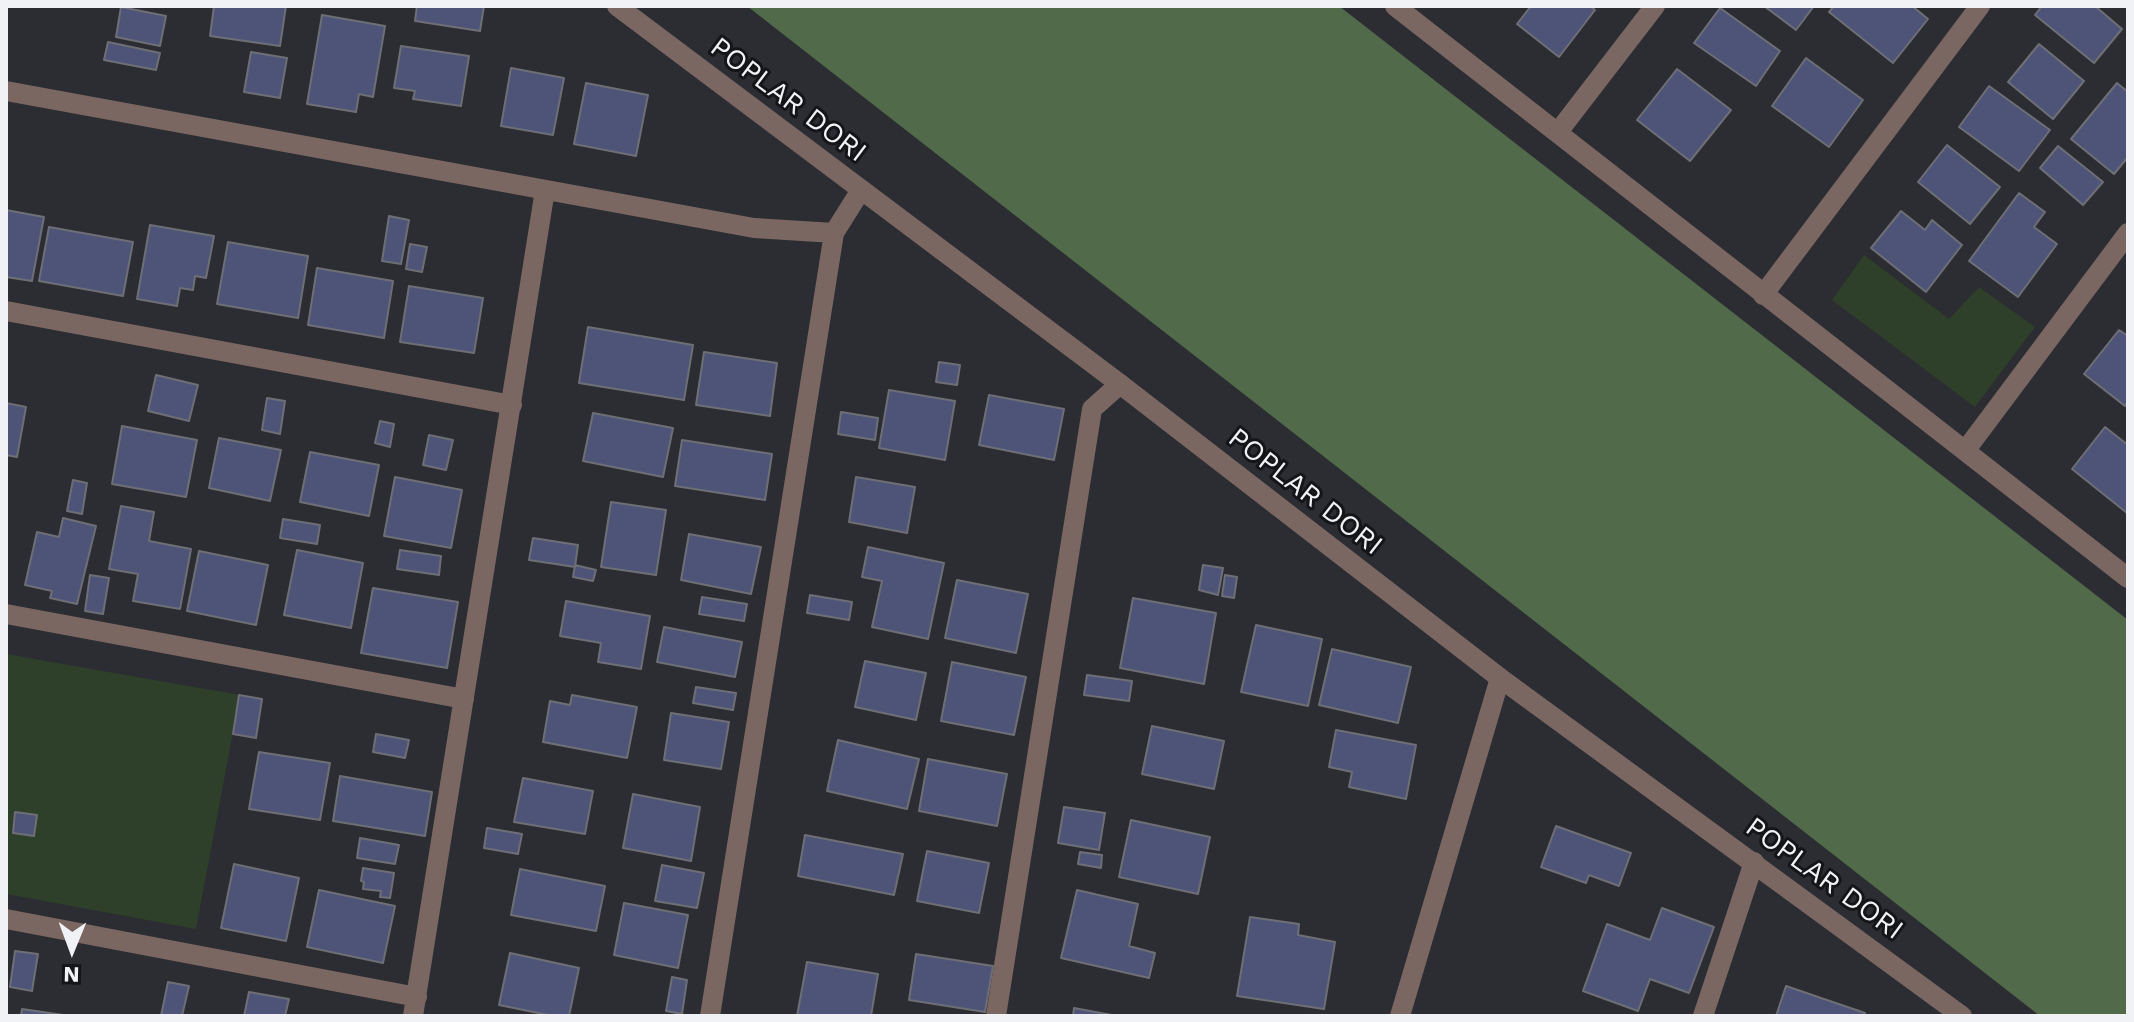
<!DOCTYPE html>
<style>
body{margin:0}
#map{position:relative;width:2134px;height:1022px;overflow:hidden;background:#2b2d32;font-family:"Work Sans",sans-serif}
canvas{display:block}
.frame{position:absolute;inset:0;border:8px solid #f1f2f6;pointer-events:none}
.north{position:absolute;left:32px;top:910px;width:80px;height:80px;-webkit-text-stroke:6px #141518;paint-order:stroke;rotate:181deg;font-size:22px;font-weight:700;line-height:32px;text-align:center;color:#f1f2f6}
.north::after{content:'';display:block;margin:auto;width:28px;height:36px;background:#f1f2f6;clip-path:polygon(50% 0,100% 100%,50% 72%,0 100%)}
</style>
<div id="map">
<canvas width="2134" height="1022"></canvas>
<div class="frame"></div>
<div class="north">N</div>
</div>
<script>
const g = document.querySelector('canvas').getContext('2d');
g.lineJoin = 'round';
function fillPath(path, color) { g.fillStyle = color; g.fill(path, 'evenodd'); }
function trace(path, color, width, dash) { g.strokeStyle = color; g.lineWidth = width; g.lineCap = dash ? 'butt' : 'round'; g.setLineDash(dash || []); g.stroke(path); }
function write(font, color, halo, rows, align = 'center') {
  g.font = font + ' "Work Sans",sans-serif'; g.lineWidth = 6; g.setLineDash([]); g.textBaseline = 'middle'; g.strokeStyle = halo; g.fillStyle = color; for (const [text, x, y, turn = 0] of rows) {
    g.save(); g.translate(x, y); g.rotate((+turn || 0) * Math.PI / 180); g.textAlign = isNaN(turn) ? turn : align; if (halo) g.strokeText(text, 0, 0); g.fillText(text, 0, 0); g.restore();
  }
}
fillPath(new Path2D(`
 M1864 255 1949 319 1979 287 2035 327 1975 407 1832 300Z
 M6 654 240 695 196 929 6 894Z`), '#2e3f2a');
fillPath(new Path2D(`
 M747 6H1339L2128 620V1016H2040Z`), '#516b4a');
const building = new Path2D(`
 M214 6H286L280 46 210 36Z
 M417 6H484L480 31 415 21Z
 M1531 6H1590L1595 10 1559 57 1517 24Z
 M1764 6H1814L1796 30Z
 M1834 6H1912L1928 19 1893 63 1829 12Z
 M2042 6H2095L2122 29 2094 63 2035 15Z
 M121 7 166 16 160 46 116 37Z
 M1720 8 1780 51 1756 86 1694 43Z
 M322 15 385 26 373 97 359 94 356 112 307 104Z
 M108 42 160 53 156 70 104 60Z
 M2039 44 2084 81 2053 119 2008 82Z
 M401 46 469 56 461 106 413 99 415 91 394 88Z
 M251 52 287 58 280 98 244 92Z
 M1806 58 1863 100 1829 147 1772 106Z
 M511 68 564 78 553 135 501 126Z
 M1677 69 1731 110 1690 161 1637 120Z
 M586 83 648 95 636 156 574 144Z
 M2117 83 2128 92V157L2114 174 2071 139Z
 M1989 86 2050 130 2019 171 1959 127Z
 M1947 145 2000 187 1970 224 1918 182Z
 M2058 146 2103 182 2083 205 2040 168Z
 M2019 193 2045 212 2034 227 2057 244 2018 297 1969 261Z
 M6 210 44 217 32 281 6 277Z
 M1901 211 1925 230 1932 220 1962 245 1926 292 1871 248Z
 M389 216 409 220 401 264 382 261Z
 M150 225 214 236 206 278 195 276 193 290 180 288 177 306 137 299Z
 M49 227 133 242 123 296 39 281Z
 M228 242 308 256 298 318 217 304Z
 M410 244 427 247 422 272 406 269Z
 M317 268 393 281 384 338 308 325Z
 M409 286 483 298 474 353 400 342Z
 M588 327 693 345 684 400 579 383Z
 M2119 330 2128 336V401L2125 406 2084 374Z
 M704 352 777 363 770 416 696 405Z
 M939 362 960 365 957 385 936 382Z
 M156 375 198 385 189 421 148 411Z
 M889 390 955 401 945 460 879 448Z
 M989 395 1064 409 1054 460 979 445Z
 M267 398 285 401 280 434 262 430Z
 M6 403 26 407 17 457 6 455Z
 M841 412 878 418 875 440 838 434Z
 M593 413 673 428 663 477 583 461Z
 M380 421 394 424 390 447 375 443Z
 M122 426 197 440 186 497 112 484Z
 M2105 427 2128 445 2127 513 2072 469Z
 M429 435 453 440 446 470 423 465Z
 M219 438 281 450 270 501 209 488Z
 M682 440 772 454 765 500 675 486Z
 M310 452 379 465 369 516 300 502Z
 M395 477 462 490 451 548 384 536Z
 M856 477 915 487 907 533 849 522Z
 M73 480 87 483 82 514 67 511Z
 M611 502 666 510 656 575 601 567Z
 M121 506 154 512 149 541 191 549 180 609 133 601 138 574 109 569Z
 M63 518 96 526 77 604 50 598 52 591 25 585 37 532 59 537Z
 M283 519 320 525 317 544 280 538Z
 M689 534 761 547 751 594 681 580Z
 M533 538 578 545 575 567 529 560Z
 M868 547 944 563 928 639 872 627 882 581 862 577Z
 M297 550 363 563 351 628 284 615Z
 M400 550 441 556 439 575 397 569Z
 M199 551 268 565 256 625 187 611Z
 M575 565 596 570 593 581 573 577Z
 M1203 565 1223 568 1218 595 1199 590Z
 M90 575 109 578 103 614 85 611Z
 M1225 575 1237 577 1234 598 1222 596Z
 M957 580 1028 594 1016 653 945 638Z
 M373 588 458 602 447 668 361 653Z
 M810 595 852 602 849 620 807 613Z
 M702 597 747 604 744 621 699 614Z
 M1133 598 1216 613 1204 684 1120 668Z
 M566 601 650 616 641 669 598 662 601 643 560 636Z
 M1256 625 1322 639 1308 706 1241 692Z
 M664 627 742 642 735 677 657 662Z
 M1332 649 1411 667 1398 723 1319 705Z
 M865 661 926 673 916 720 855 707Z
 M952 662 1026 677 1014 735 941 721Z
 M1087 675 1132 681 1129 701 1084 695Z
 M696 687 736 693 733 710 693 703Z
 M239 695 262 699 256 738 233 734Z
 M572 695 637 707 627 758 543 742 550 701 570 705Z
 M671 713 729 722 721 769 664 760Z
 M1152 726 1224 741 1214 789 1142 774Z
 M1336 730 1416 745 1406 799 1349 787 1352 772 1329 767Z
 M376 734 409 740 405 758 373 752Z
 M838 740 919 759 907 809 827 791Z
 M259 752 330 763 320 820 249 809Z
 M928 759 1007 774 997 826 919 811Z
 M340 776 432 792 425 836 333 821Z
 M523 778 593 791 585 834 514 822Z
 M633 794 700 807 691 861 623 848Z
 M1064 807 1105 813 1099 850 1058 843Z
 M15 812 37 815 34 836 13 833Z
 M1131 820 1210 837 1198 894 1119 877Z
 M1556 826 1631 853 1619 886 1589 875 1586 883 1541 867Z
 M487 828 522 834 518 854 484 848Z
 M805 835 903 854 894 895 798 876Z
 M360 838 399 845 395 864 357 858Z
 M927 851 989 863 979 913 917 901Z
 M1080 852 1102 855 1101 868 1078 864Z
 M234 864 299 878 286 941 221 928Z
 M662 865 704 873 697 908 655 901Z
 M363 868 394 873 390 898 380 897 381 891 363 889 364 882 361 881Z
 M520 869 605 886 596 931 511 915Z
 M319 890 395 906 383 963 307 947Z
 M1077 890 1138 904 1129 946 1155 953 1149 978 1061 958Z
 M624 903 688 915 678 968 614 955Z
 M1662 908 1714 927 1689 993 1650 979 1638 1011 1583 991 1607 924 1650 940Z
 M1250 917 1299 924 1298 935 1335 942 1324 1009 1237 996Z
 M15 951 38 954 32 991 10 987Z
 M510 953 579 968 569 1016H553L499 1005Z
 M916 954 993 966 985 1012 909 1000Z
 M807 962 878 974 871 1016H797Z
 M672 977 687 980 682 1014 666 1011Z
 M168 982 189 986 182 1016H161Z
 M1786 986 1865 1013 1864 1016H1776Z
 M249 992 289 999 285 1016H244Z
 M1074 1008 1117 1016H1073Z
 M22 1009 70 1016H21Z`);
fillPath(building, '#4e5478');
trace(building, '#6d6f75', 2);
trace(new Path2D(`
 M1395 6 2128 578
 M6 91 754 228 834 233 861 190
 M1558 132 1655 6
 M1763 295 1980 6
 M6 311 512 405
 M1965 451 2128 233
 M6 614 464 699
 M6 919 417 997
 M413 1016 545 190
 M710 1016 834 233
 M996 1016 1092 409 1120 384
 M1400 1016 1500 678
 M1703 1016 1754 862`), '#7a6762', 20);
trace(new Path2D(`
 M617 6 1120 384 1500 678 1962 1016`), '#7a6762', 20);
write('28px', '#f1f2f6', '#141518', [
 ["POPLAR DORI",788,100,37],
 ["POPLAR DORI",1305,492,38],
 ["POPLAR DORI",1824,879,36]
]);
</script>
